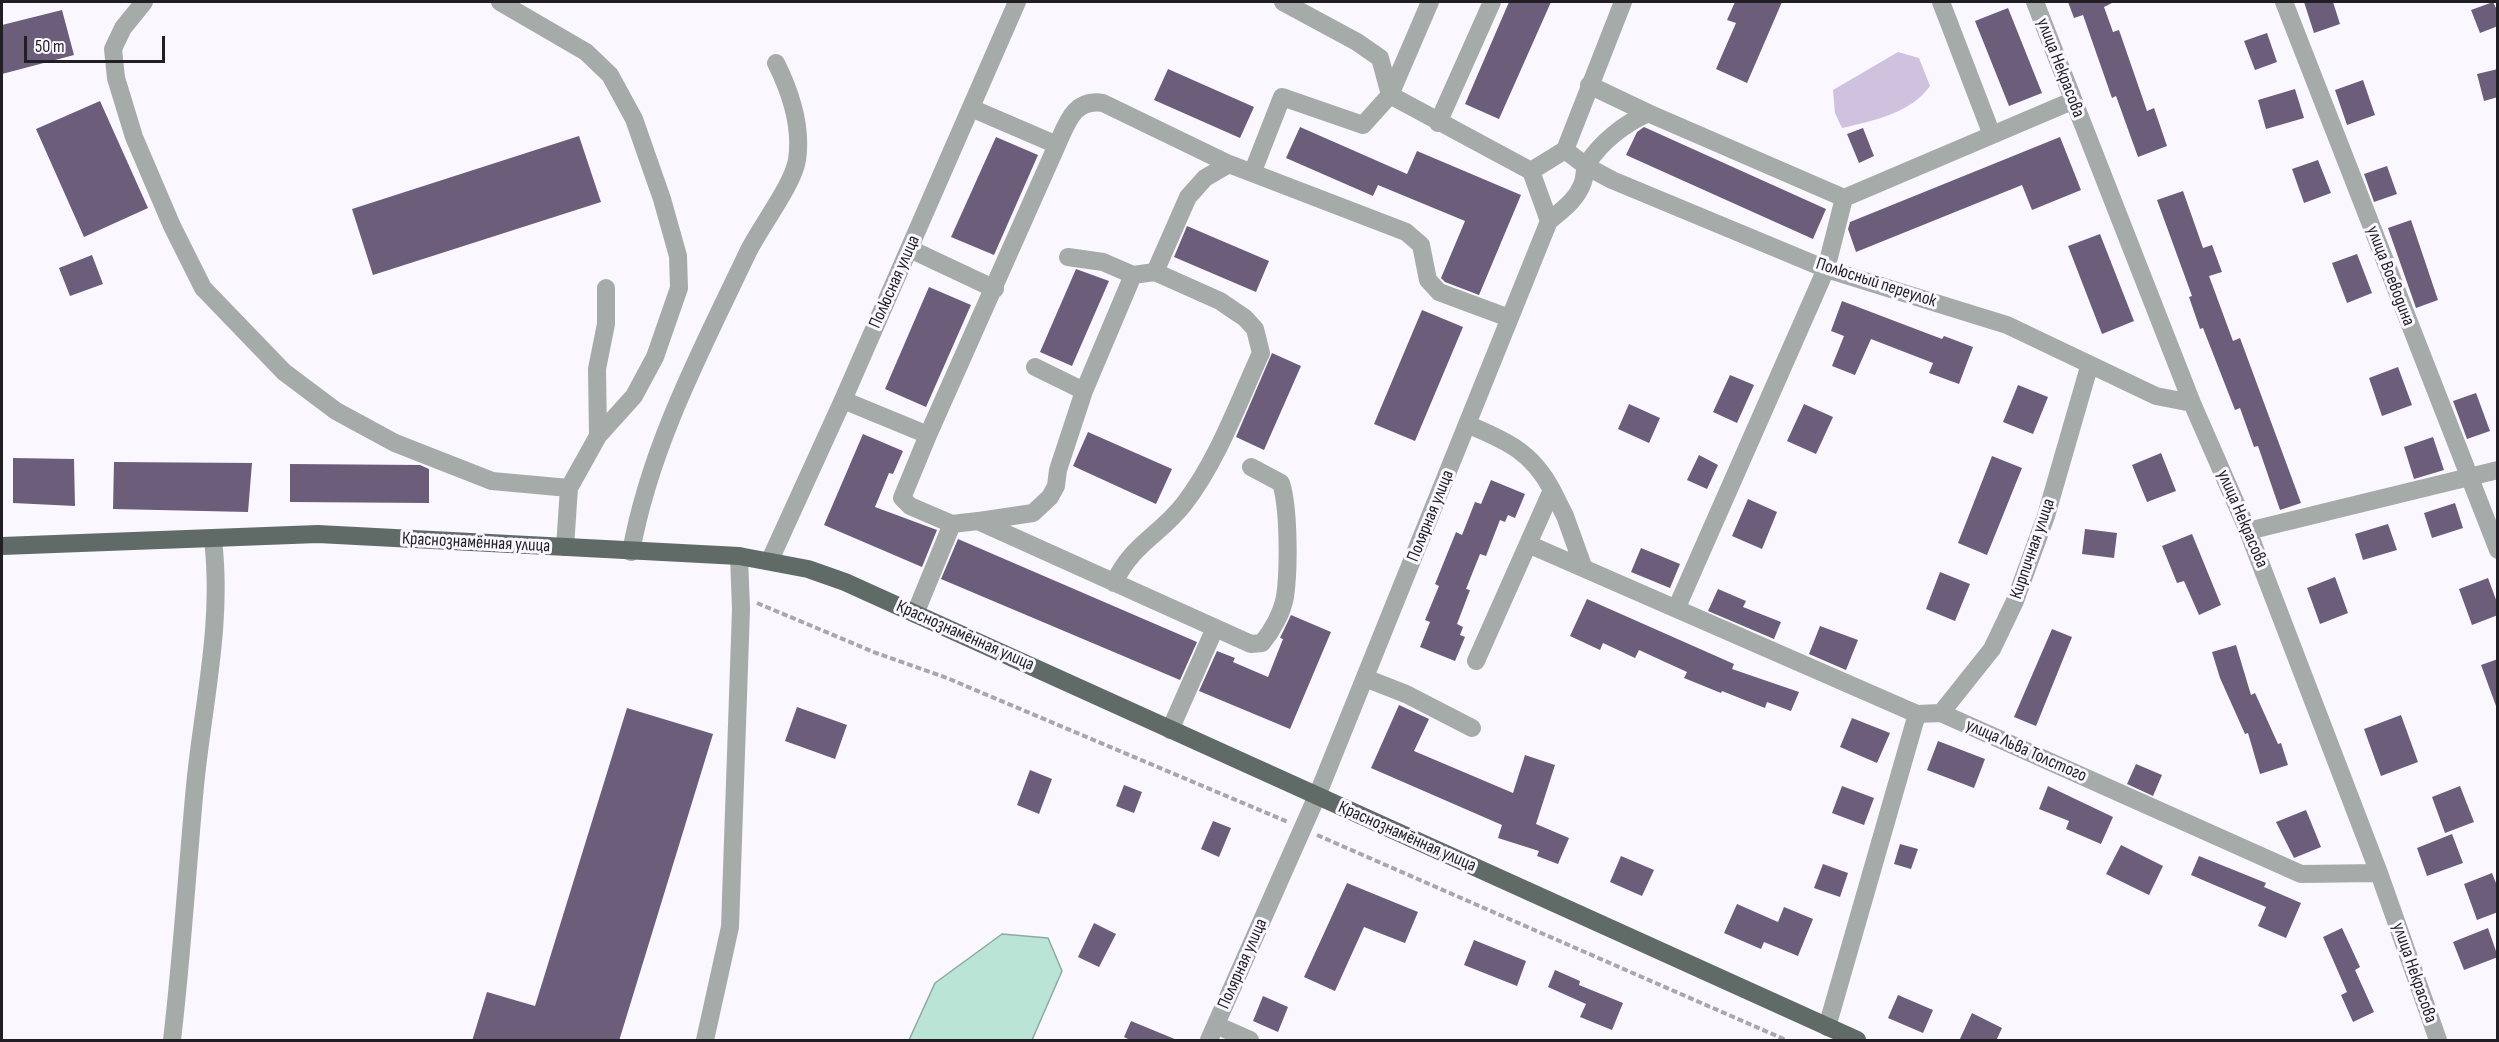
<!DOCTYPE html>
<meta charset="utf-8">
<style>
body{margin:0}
#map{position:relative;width:2499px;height:1042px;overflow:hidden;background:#faf7fe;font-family:"Sofia Sans Condensed",sans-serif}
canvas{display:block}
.frame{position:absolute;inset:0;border:3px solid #211f23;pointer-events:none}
.scale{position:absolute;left:24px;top:36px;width:141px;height:27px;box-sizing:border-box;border:3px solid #211f23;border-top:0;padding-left:8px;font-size:18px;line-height:21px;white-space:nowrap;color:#211f23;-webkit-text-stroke:4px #faf7fe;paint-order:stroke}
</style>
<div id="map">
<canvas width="2499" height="1042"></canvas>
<div class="frame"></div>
<div class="scale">50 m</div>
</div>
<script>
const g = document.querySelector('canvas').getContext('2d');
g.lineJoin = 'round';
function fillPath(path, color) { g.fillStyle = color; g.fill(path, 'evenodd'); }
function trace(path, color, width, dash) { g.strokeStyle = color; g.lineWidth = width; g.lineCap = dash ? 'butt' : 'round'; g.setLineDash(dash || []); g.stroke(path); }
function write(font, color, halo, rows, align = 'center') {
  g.font = font + ' "Sofia Sans Condensed",sans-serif'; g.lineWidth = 6; g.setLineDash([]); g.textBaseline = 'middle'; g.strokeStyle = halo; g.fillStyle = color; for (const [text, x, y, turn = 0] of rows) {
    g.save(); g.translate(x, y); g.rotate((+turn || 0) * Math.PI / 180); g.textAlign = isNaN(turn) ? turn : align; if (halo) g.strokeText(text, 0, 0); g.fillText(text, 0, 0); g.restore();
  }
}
fillPath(new Path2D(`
 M1898 52 1919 58 1930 86C1911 113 1873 121 1842 128L1835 113 1833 90Z`), '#d0c1df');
const water = new Path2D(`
 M1002 934 1048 938 1062 971 1032 1040H909L935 983Z`);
fillPath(water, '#bae4d5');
trace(water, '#8ca9a0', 1.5);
fillPath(new Path2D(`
 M1509 2H1551L1499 119 1465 104Z
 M1735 2H1782L1747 83 1716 69 1736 23 1727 20Z
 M2068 2H2114L2104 7 2113 32 2119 30 2147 111 2154 108 2167 146 2138 157 2116 96 2112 98 2083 15 2074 18Z
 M2304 2H2333L2340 24 2314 33Z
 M2493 2 2498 12V26L2480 33 2471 10Z
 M2008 8 2042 93 2009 106 1975 21Z
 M62 10 74 55 2 74V25Z
 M2267 33 2277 62 2255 70 2244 41Z
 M1168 69 1254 107 1240 138 1154 100Z
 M2498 69V97L2484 101 2477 74Z
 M2363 80 2375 115 2347 125 2335 90Z
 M2295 89 2304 118 2266 129 2258 100Z
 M100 101 148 208 84 237 36 129Z
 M1300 127 1407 174 1417 151 1521 195 1479 295 1445 282 1441 278 1465 221 1378 185 1373 196 1286 158Z
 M1644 127 1826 209 1813 239 1626 155 1637 132Z
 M1863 128 1874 156 1859 163 1847 134Z
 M579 136 601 202 373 275 352 209Z
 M996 137 1038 155 994 255 951 237Z
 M2060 137 2081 190 2032 210 2022 185 1856 252 1848 229 1850 222Z
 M2318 160 2331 193 2304 203 2292 169Z
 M2387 166 2397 194 2374 202 2364 174Z
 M2183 191 2203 248 2212 245 2222 272 2209 276 2233 341 2240 338 2301 503 2280 510 2258 446 2254 447 2240 408 2235 410 2203 328 2200 329 2189 297 2192 296 2157 200Z
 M2411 220 2438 300 2416 308 2388 228Z
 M1187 226 1269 261 1256 292 1174 257Z
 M2100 234 2134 321 2102 334 2068 246Z
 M2357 254 2372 293 2347 303 2332 263Z
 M92 255 103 284 70 296 59 268Z
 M1076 269 1109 281 1072 366 1040 352Z
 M929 287 971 305 926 407 885 389Z
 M1842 301 1942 339 1944 336 1973 347 1959 384 1929 373 1933 363 1871 339 1855 375 1832 366 1844 336 1831 331Z
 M1422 310 1463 327 1415 441 1374 424Z
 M1272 353 1301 366 1264 450 1236 437Z
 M2398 367 2412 405 2382 416 2369 378Z
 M1730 375 1754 385 1737 423 1713 412Z
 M2018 385 2048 397 2033 434 2003 422Z
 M2476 393 2490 431 2467 439 2453 401Z
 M1629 404 1660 418 1649 443 1618 429Z
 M1804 404 1833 417 1816 454 1787 441Z
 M1088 432 1172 469 1156 504 1073 466Z
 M863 434 903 451 893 474 889 473 875 507 937 530 922 567 824 525Z
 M2433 437 2444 470 2414 479 2404 447Z
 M2161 453 2176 491 2147 502 2132 465Z
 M1699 455 1718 465 1707 489 1687 480Z
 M1992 456 2022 468 1987 555 1958 543Z
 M13 458 74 459 75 506 13 503Z
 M114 462 252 463 248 512 113 509Z
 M290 464 420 465 429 469V503L290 502Z
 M1491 480 1525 494 1515 518 1508 515 1505 522 1500 520 1486 556 1480 554 1466 589 1470 590 1457 624 1463 627 1460 635 1465 637 1455 661 1420 647 1430 622 1425 620 1439 586 1435 584 1456 532 1462 535 1475 502 1481 504Z
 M1748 499 1777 512 1762 549 1732 536Z
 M2455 503 2463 528 2432 538 2424 513Z
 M2388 524 2397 550 2363 560 2355 534Z
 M2085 529 2117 533 2114 558 2082 554Z
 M2192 534 2221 605 2199 615 2184 581 2177 583 2162 546Z
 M958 539 1197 642 1180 680 941 579Z
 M1641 548 1680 564 1670 588 1631 572Z
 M1940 572 1970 584 1955 621 1926 609Z
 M2335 577 2348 613 2320 624 2307 588Z
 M2488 578 2498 605V615L2472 625 2459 589Z
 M1718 589 1746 601 1743 607 1781 622 1774 639 1708 611Z
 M1587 599 1734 664 1732 669 1799 692 1791 711 1767 702 1765 708 1722 691 1721 693 1684 678 1687 672 1639 650 1635 658 1603 643 1600 650 1570 636Z
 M1291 615 1331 632 1290 729 1199 691 1217 651 1235 658 1233 662 1268 677 1283 639 1280 638Z
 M1820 626 1858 640 1846 670 1809 654Z
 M2052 629 2072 637 2036 726 2014 717Z
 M2236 645 2251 695 2255 693 2278 744 2281 743 2288 765 2260 774 2248 733 2245 734 2220 678 2212 652Z
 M2498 659V705L2496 706 2481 665Z
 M1399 705 1429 719 1414 751 1513 793 1525 755 1555 765 1536 824 1569 838 1558 864 1537 856 1539 851 1498 838 1502 825 1371 768Z
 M797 707 847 725 835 759 785 741Z
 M627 708 713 734 619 1041H472L487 992 535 1006Z
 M2401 715 2418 762 2381 776 2364 729Z
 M1852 718 1890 733 1877 763 1840 747Z
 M1938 741 1985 759 1974 788 1927 770Z
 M2136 764 2162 775 2153 796 2127 784Z
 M1030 770 1052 779 1039 814 1017 805Z
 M1124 785 1142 792 1134 813 1116 806Z
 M1842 786 1874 798 1864 825 1832 813Z
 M2048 786 2113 817 2101 844 2066 829 2069 821 2039 809Z
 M2460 786 2474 822 2445 833 2432 797Z
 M2306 810 2321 847 2294 858 2276 822Z
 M1213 821 1231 828 1219 857 1201 849Z
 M2452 834 2463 863 2427 876 2417 848Z
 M1900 844 1918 849 1911 869 1894 864Z
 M2121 845 2163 866 2149 895 2106 874Z
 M1621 856 1654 870 1642 896 1610 882Z
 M2199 856 2266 883 2264 887 2301 903 2286 938 2258 926 2266 907 2191 875Z
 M1823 864 1848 873 1840 897 1814 888Z
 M2492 873 2498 888V912L2477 920 2464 884Z
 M1347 883 1418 912 1405 943 1364 927 1335 991 1304 977Z
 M1737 904 1778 922 1784 907 1813 919 1798 956 1764 942 1761 949 1724 933Z
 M1094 923 1116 934 1099 967 1078 957Z
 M2342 928 2360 967 2355 970 2374 1012 2353 1022 2341 995 2347 992 2323 937Z
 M2488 928 2498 957 2464 970 2453 942Z
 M1474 940 1526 961 1517 986 1464 965Z
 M1555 970 1580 981 1579 985 1623 1003 1612 1030 1580 1017 1586 1004 1548 987Z
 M1898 995 1933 1010 1923 1033 1888 1018Z
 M1263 996 1288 1007 1278 1032 1253 1021Z
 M1972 1013 2002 1028 1996 1041H1959Z
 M1131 1021 1177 1040V1041H1132L1124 1037Z`), '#6c5e7b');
trace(new Path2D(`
 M757 603 876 653 947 678 1288 822
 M1317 835 1786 1040`), '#a9a7ad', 4, [6, 3]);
trace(new Path2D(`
 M144 2 123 28 113 49 116 78 134 137 172 226 203 288 284 372 336 411 395 443 492 481 569 488
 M500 2 586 52 610 75 634 119 662 199 678 256 679 288 655 357 634 396 598 436 569 488 565 547
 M1283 2 1357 42 1380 58 1390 95
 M1941 2 1992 135
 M2035 2 2192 403 2248 531 2379 873 2438 1040
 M2284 2 2498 550
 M1589 85 1648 113 1844 198 2072 101
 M1390 95 1531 171
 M971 108 1057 145
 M1438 123 1492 2
 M1565 150 1586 166 1612 180 1826 269 2007 325 2156 396 2192 403
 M1253 171 1282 97 1363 125 1390 95 1430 2
 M1549 221C1562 210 1577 200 1583 182 1585 177 1584 169 1587 164 1601 142 1624 124 1648 113
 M910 249 995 289
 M1068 257 1103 262 1133 275 1155 272 1220 301 1245 318 1255 329 1261 353C1238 403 1218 460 1184 504 1160 535 1131 545 1114 583
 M1155 272 1188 197 1205 178 1229 164
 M1035 367 1084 391
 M843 400 928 435
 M1469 425C1507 441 1532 452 1552 490L1476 661
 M598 436 597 369 606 324V288
 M1251 467 1281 483C1289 508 1289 570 1285 597 1282 613 1272 631 1262 643L1251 644 978 521 952 524 910 506 902 498 928 435 1057 145C1067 123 1074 98 1103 103L1229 164 1406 232 1421 245 1428 280 1439 292 1509 318
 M1552 490 1565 516 1583 566
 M979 521 1033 513 1050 497 1056 486 1058 470 1084 391 1133 275
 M2248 531 2498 470
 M1528 544 1917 714 1941 713 2301 874 2379 873
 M631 552C650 446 702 349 748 252 760 227 793 185 797 160 802 127 790 91 776 63
 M770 560 843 400 1017 2
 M1677 607 1826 269 1844 198
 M915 614 952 524
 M1365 678 1406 694 1472 728
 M1941 713 1992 649 2015 601 2046 516 2089 367
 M1170 730 1215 628
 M1216 1025 1250 1040
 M1827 1027 1917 714
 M172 1040C182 956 187 871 195 786 203 703 223 624 213 540
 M705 1040 730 927 741 609 739 556
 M1209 1040 1317 796 1549 221 1531 171 1565 150 1623 2`), '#a5aba8', 18);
trace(new Path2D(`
 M2 546 318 534 739 556 808 569 845 582 1857 1040`), '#606b67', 18);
write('18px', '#211f23', '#faf7fe', [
 ["улица Некрасова",2060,68,69],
 ["улица Воеводина",2390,276,69],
 ["Полюсная улица",895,282,-66],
 ["Полюсный переулок",1876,283,18],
 ["Полярная улица",1431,516,-68],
 ["улица Некрасова",2242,519,67],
 ["Краснознамённая улица",476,543,3],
 ["Кирпичная улица",2033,549,-71],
 ["Краснознамённая улица",965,636,24],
 ["улица Льва Толстого",2026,751,24],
 ["Краснознамённая улица",1407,837,24],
 ["Полярная улица",1243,964,-66],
 ["улица Некрасова",2414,973,71]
]);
</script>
